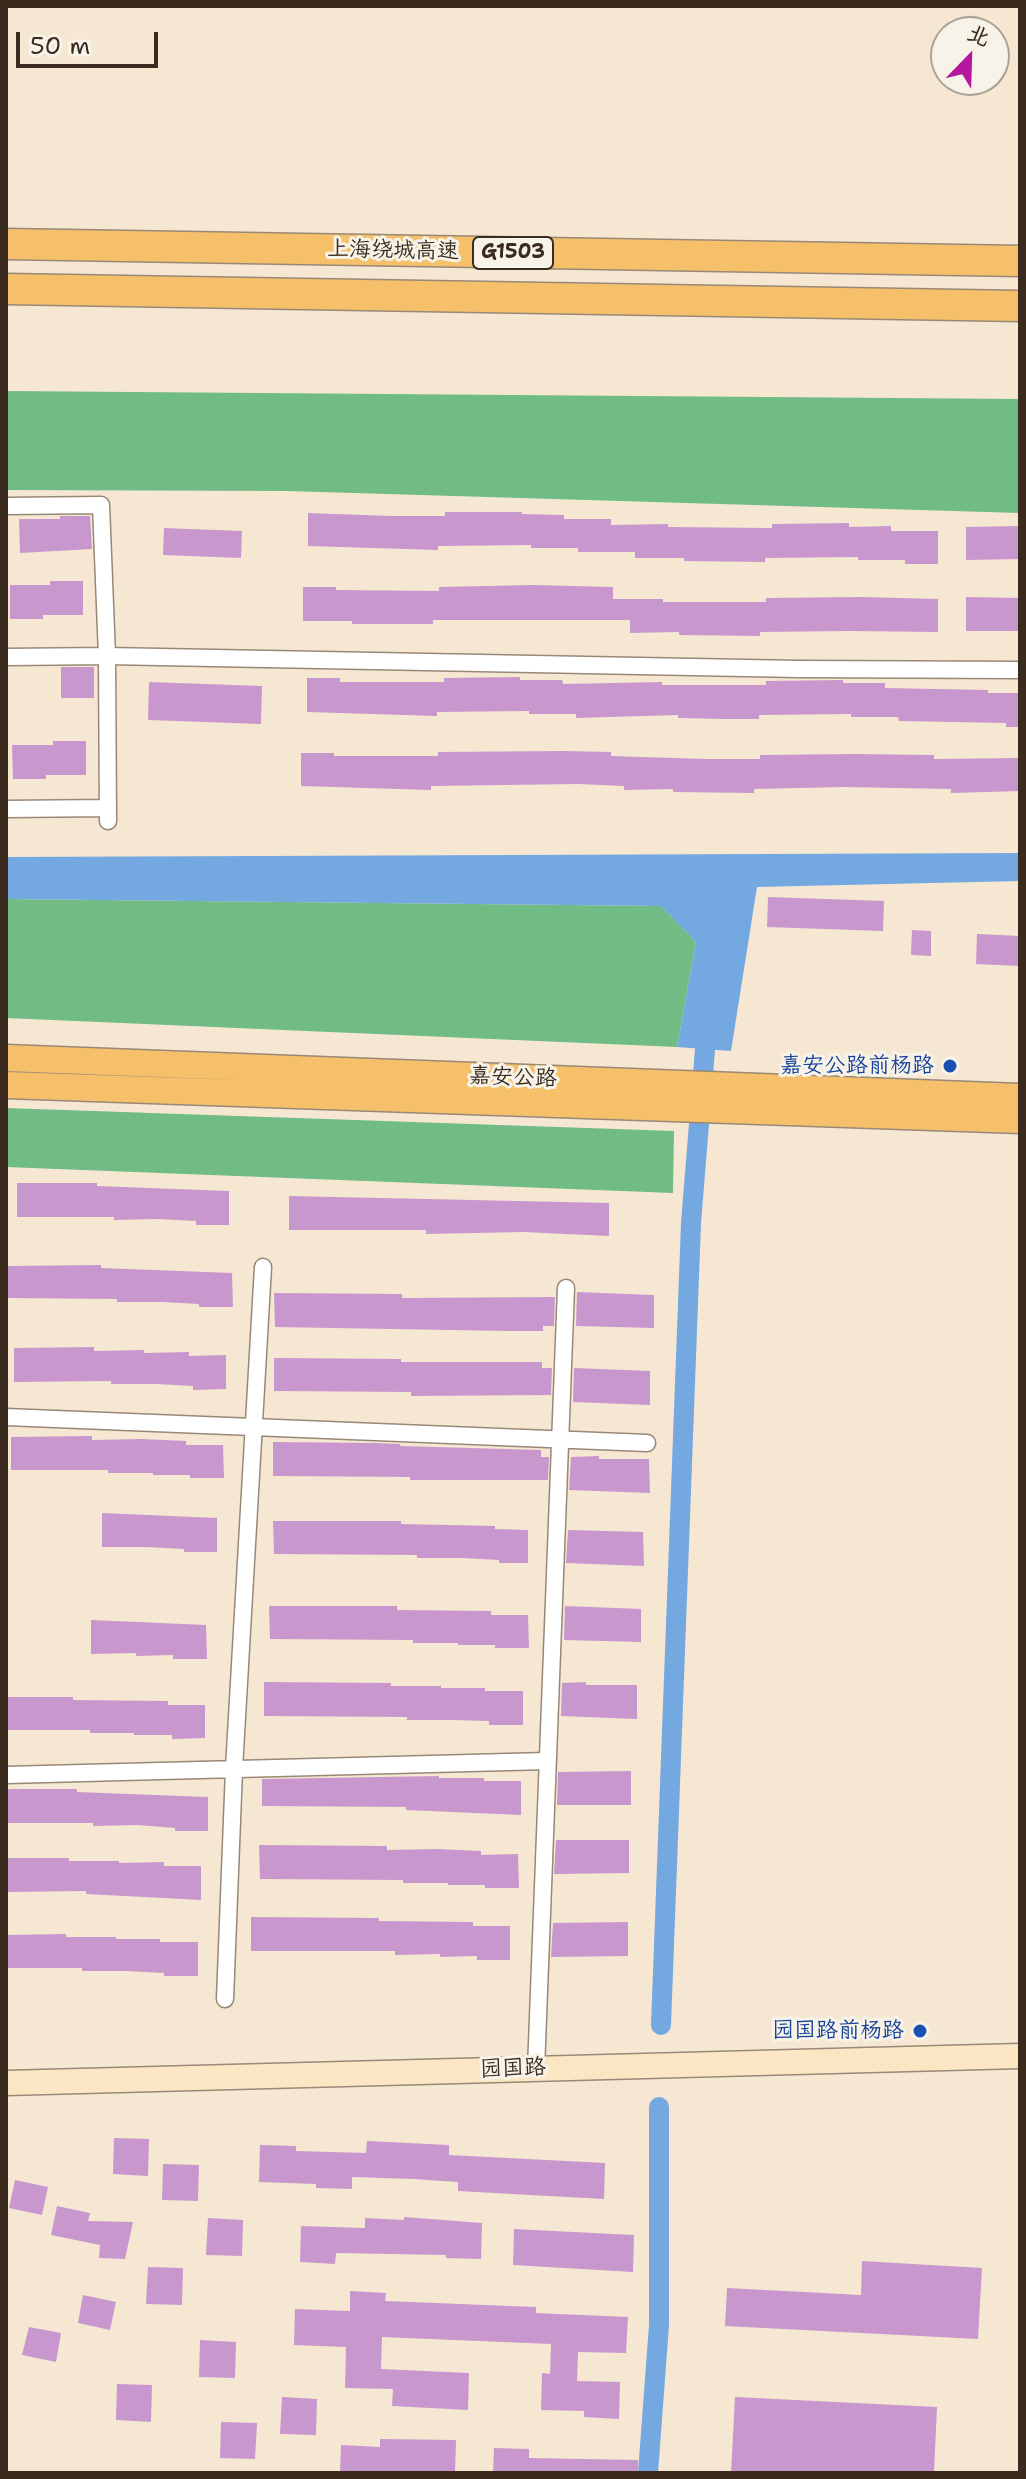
<!DOCTYPE html>
<meta charset="utf-8">
<style>
body{margin:0}
#map{position:relative;width:1026px;height:2479px;overflow:hidden;background:#f6e7d3;font-family:"Shantell Sans","LXGW WenKai TC",sans-serif}
canvas{display:block}
.frame{position:absolute;inset:0;border:8px solid #3b2a1e;pointer-events:none}
.north{position:absolute;left:930px;top:16px;width:80px;height:80px;box-sizing:border-box;background:#f7f3e8;border:2px solid #aca397;border-radius:50%;rotate:23deg;font-size:22px;font-weight:700;line-height:32px;text-align:center;color:#3b2a1e}
.north::after{content:'';display:block;margin:auto;width:28px;height:36px;background:#b5179e;clip-path:polygon(50% 0,100% 100%,50% 72%,0 100%)}
.scale{position:absolute;left:16px;top:32px;width:142px;height:36px;box-sizing:border-box;border:4px solid #3b2a1e;border-top:0;padding-left:10px;font-size:24px;line-height:28px;white-space:nowrap;color:#3b2a1e;-webkit-text-stroke:6px #f7f3e8;paint-order:stroke}
</style>
<div id="map">
<canvas width="1026" height="2479"></canvas>
<div class="frame"></div>
<div class="north">北</div>
<div class="scale">50 m</div>
</div>
<script>
const g = document.querySelector('canvas').getContext('2d');
g.lineJoin = 'round';
function fillPath(path, color) { g.fillStyle = color; g.fill(path, 'evenodd'); }
function trace(path, color, width, dash) { g.strokeStyle = color; g.lineWidth = width; g.lineCap = dash ? 'butt' : 'round'; g.setLineDash(dash || []); g.stroke(path); }
function write(font, color, halo, rows, align = 'center') {
  g.font = font + ' "Shantell Sans","LXGW WenKai TC",sans-serif'; g.lineWidth = 6; g.setLineDash([]); g.textBaseline = 'middle'; g.strokeStyle = halo; g.fillStyle = color; for (const [text, x, y, turn = 0] of rows) {
    g.save(); g.translate(x, y); g.rotate((+turn || 0) * Math.PI / 180); g.textAlign = isNaN(turn) ? turn : align; if (halo) g.strokeText(text, 0, 0); g.fillText(text, 0, 0); g.restore();
  }
}
fillPath(new Path2D(`
 M6 391 1020 399V513L287 491 6 490Z
 M6 899 661 906 696 942 677 1047 6 1018Z
 M6 1108 674 1131 673 1193 6 1167Z`), '#70bc84');
fillPath(new Path2D(`
 M1020 853V881L757 887 731 1051 677 1047 696 942 661 906 6 899V857Z`), '#73a8e1');
trace(new Path2D(`
 M661 2025 691 1223 707 1025
 M648 2473 659 2325V2107`), '#73a8e1', 20);
fillPath(new Path2D(`
 M445 512H522V514L564 515V519H611V525L668 524V527L772 528V524L849 523V527L891 526V531H938V564H905V560H858V557L765 558V562L684 561V558H635V552H578V548H531V545L438 546V550L308 546V513L391 516H445Z
 M60 516H90L92 549 20 553 19 519H60Z
 M1020 526V559L966 560V527Z
 M164 528 242 531 241 558 163 555Z
 M50 581H83V615H43V619H10V585H50Z
 M533 585 613 587V599H663V602H766V598L860 597 938 599V632L849 631 760 632V636L679 635V632L630 633V620H433V624H352V621H303V587H336V590L439 591V587Z
 M966 597 1020 598V631H966Z
 M61 667H94V698H61Z
 M520 677V680H562L563 684 662 682V685H766V681L843 680V683H885V688L988 690V693H1020V727H1006V723L899 721 898 717H851V714L759 715V719H726L678 718V715L576 718V714H529V711L437 712V716L307 712V678H340V682H444V678Z
 M149 682 262 686 261 724 148 720Z
 M53 741H86V775H46V779H13L12 745H53Z
 M565 751 611 752V756L706 759H760V755L854 754 934 755V759L1020 758V791L951 793V789L843 787 754 789V793L673 792V789L624 790V786L578 784 431 786V790L301 786V753H334V756H438V752Z
 M768 897 884 901 883 931 767 927Z
 M912 930 931 931V956L911 955Z
 M977 934 1020 936V966L976 964Z
 M17 1183H97V1186L229 1191V1225H196V1221L159 1219 114 1220V1217H17Z
 M289 1196 609 1203V1236L524 1232 426 1234V1230H289Z
 M101 1265V1268L232 1273 233 1307H199V1304L162 1302H117V1299L6 1298V1266Z
 M577 1292 654 1295V1328L576 1326Z
 M274 1293 402 1294V1298L555 1297 554 1326H543V1331H509L275 1327Z
 M94 1347V1351L144 1350V1353L189 1352V1356L226 1355V1389L193 1390V1386L156 1384H111V1381L14 1382V1348Z
 M274 1358 401 1359V1362H542V1368H552L551 1395 411 1396V1392L274 1391Z
 M574 1368 650 1371V1405L573 1402Z
 M92 1436V1440L141 1439 186 1441V1445H223L224 1478H190V1475H153V1473H108V1470H11V1437Z
 M273 1442 374 1443 400 1444V1446L541 1450V1457H549L548 1480H410V1477L273 1476Z
 M599 1456V1459H649L650 1493 569 1490 571 1457Z
 M102 1513 217 1518V1552H184V1549L147 1547H102Z
 M273 1521H401V1524L495 1526V1529L528 1530V1563H499V1560L462 1558H417V1555L274 1554Z
 M568 1530 643 1532 644 1566 566 1563Z
 M269 1606H397V1610L491 1611V1615H528L529 1648H495V1645H458V1643H413V1640L270 1639Z
 M565 1606 641 1609V1642L564 1640Z
 M91 1620 206 1625 207 1659H173V1655L136 1656V1653L91 1654Z
 M264 1682 391 1683V1686H441V1688H485V1691H523V1725H489V1721L452 1720H407V1717L264 1716Z
 M586 1682V1685H637V1719L561 1716 562 1683Z
 M6 1697H73V1700L168 1701V1705H205V1738L172 1739V1735H134V1733H90V1730H6Z
 M631 1771V1805H557L558 1772Z
 M439 1776V1778H484V1781H521V1815L406 1810V1807L262 1806V1779Z
 M6 1789H77V1792L208 1797V1831H175V1828L138 1825 93 1826V1823H6Z
 M556 1840H629V1873L554 1874Z
 M259 1845 387 1846V1850L436 1849 481 1851V1855L518 1854 519 1888H485V1885H448V1883H403V1880L260 1879Z
 M6 1858H69V1861H119V1863L164 1862V1866H201V1900L86 1894V1891L6 1892Z
 M251 1917 379 1918V1921L473 1922V1926H510V1960H477V1956L440 1957V1954L395 1955V1951H251Z
 M628 1922V1956L551 1957 553 1923Z
 M66 1934V1937H116V1939H160V1942H198V1976H164V1973L127 1971H82V1968H6V1935Z
 M114 2138 149 2139 148 2176 113 2174Z
 M367 2141 449 2145V2155L605 2163 604 2199 458 2191V2182L413 2179 352 2177V2189L316 2188V2184L259 2182 260 2145 296 2146V2151L366 2153Z
 M163 2164 199 2165 198 2201 162 2200Z
 M15 2180 48 2187 42 2215 9 2208Z
 M57 2206 90 2213 88 2221 133 2222 125 2259 99 2258 100 2245 51 2235Z
 M404 2217 482 2223 481 2259 446 2258V2255L336 2253 335 2264 300 2262 301 2226 365 2228V2218L404 2220Z
 M208 2218 243 2220 242 2256 206 2255Z
 M514 2229 634 2235 633 2272 513 2265Z
 M862 2261 982 2268 978 2339 725 2326 727 2288 861 2295Z
 M148 2267 183 2268 182 2305 146 2304Z
 M350 2291 386 2293 385 2301 536 2307V2313L628 2317 626 2353 578 2352 577 2381 620 2382 619 2419 584 2417V2411L541 2410 542 2373 550 2374 551 2344 382 2337 381 2369 469 2373 468 2410 392 2406 393 2389 345 2388 346 2347 294 2345 295 2309 350 2311Z
 M83 2295 116 2302 110 2330 78 2323Z
 M29 2327 61 2333 56 2362 22 2355Z
 M200 2340 236 2342 235 2378 199 2377Z
 M117 2384 152 2385 151 2422 116 2420Z
 M282 2397 317 2399 316 2435 280 2434Z
 M735 2397 937 2407 934 2473H731Z
 M221 2422 257 2423 255 2459 220 2458Z
 M380 2439 456 2440 455 2473H340L341 2445 380 2447Z
 M494 2448 529 2449V2458L638 2460V2473H493Z`), '#c897cd');
const street = new Path2D(`
 M6 506 101 505 107 656 108 821
 M6 657 107 656 799 669 1020 670
 M6 809 108 808
 M6 1417 647 1443
 M6 1775 547 1761
 M225 1999 234 1769 263 1267
 M536 2069 566 1288`);
const secondary = new Path2D(`
 M6 2083 1020 2056`);
const primary = new Path2D(`
 M6 1058 1020 1097
 M6 1085 1020 1120`);
const highway = new Path2D(`
 M6 244 1020 261
 M6 289 1020 306`);
trace(street, '#988878', 19);
trace(secondary, '#988878', 27);
trace(primary, '#988878', 29);
trace(highway, '#988878', 33);
trace(street, '#fff', 16);
trace(secondary, '#fbe6c4', 24);
trace(primary, '#f6c06b', 26);
trace(highway, '#f6c06b', 30);
for (const [x, y, r, color] of [
 [950,1066,8,"#1a4fb4"],
 [920,2031,8,"#1a4fb4"]
]) { const dot = new Path2D(); dot.arc(x, y, r, 0, 2 * Math.PI); g.fillStyle = color; g.fill(dot); trace(dot, '#f7f3e8', 3); }
for (const [x, y, w] of [
 [513,253,80]
]) { const box = new Path2D(); box.roundRect(x - w / 2, y - 16, w, 32, 6); g.fillStyle = '#f7f3e8'; g.fill(box); trace(box, '#3b2a1e', 2); }
write('bold 20px', '#3b2a1e', null, [
 ["G1503",513,253]
]);
write('22px', '#3b2a1e', '#f7f3e8', [
 ["上海绕城高速",393,251,1],
 ["嘉安公路",513,1078,2],
 ["园国路",513,2069,-2]
]);
write('22px', '#164399', '#f7f3e8', [
 ["嘉安公路前杨路",934,1066],
 ["园国路前杨路",904,2031]
], 'right');
</script>
